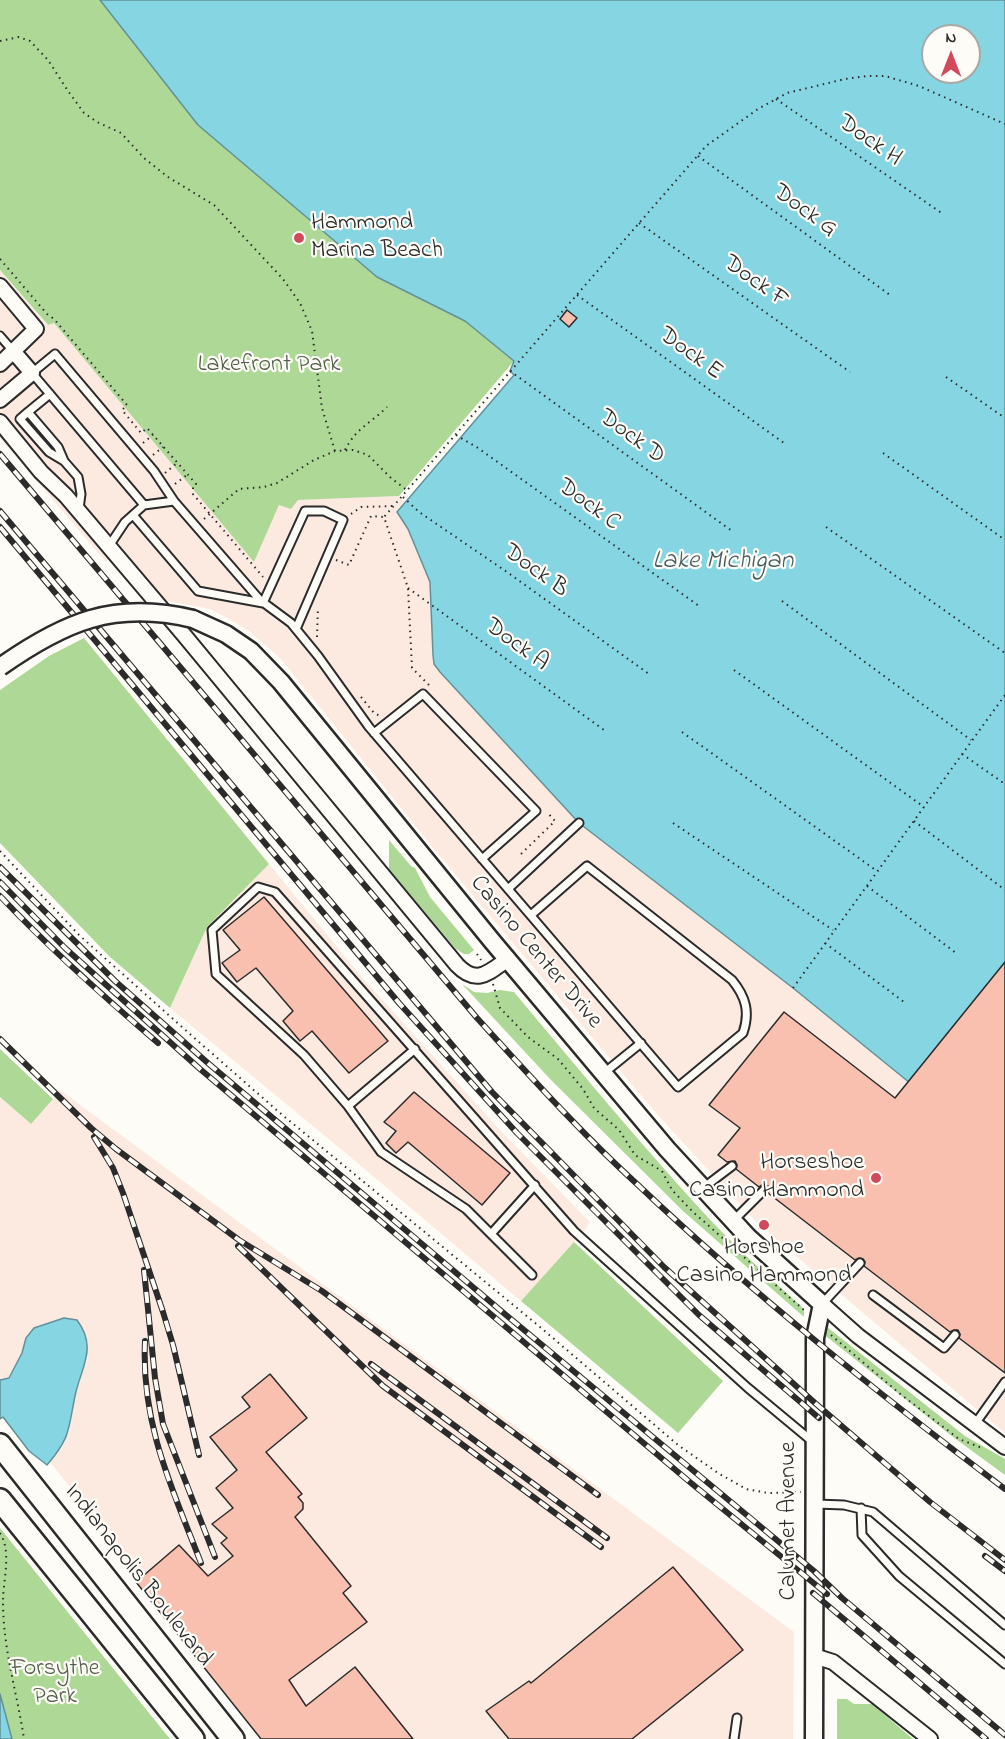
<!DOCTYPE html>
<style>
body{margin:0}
#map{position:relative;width:1005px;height:1739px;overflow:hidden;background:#fdfcf7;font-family:"Indie Flower",sans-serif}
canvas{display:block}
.north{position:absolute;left:921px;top:24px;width:60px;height:60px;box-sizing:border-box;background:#fdfcf7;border:2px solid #a9a8a5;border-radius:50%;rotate:0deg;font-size:16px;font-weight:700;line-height:24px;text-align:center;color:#2b2b2b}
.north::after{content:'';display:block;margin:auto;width:21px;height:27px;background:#d1495b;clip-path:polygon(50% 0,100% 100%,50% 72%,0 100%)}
</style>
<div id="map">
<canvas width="1005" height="1739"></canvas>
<div class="north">N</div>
</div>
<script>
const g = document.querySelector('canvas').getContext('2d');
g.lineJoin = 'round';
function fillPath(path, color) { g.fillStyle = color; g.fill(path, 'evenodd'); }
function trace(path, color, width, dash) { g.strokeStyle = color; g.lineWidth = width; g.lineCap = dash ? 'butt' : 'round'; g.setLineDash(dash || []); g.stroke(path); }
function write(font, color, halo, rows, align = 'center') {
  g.font = font + ' "Indie Flower",sans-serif'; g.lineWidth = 4.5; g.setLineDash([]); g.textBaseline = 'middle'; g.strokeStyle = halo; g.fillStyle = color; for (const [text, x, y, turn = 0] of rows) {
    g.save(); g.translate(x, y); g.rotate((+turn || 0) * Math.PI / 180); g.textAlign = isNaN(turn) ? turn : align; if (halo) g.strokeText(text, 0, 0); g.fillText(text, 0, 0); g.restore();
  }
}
fillPath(new Path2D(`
 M0 270 47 325 54 323 254 562 279 505 298 500 399 496 405 502 397 512 408 529 430 582 431 604 793 988 910 1083 1005 1152V1433L757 1223 655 1112 434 849 281 659 249 631 229 619 210 609 161 600 121 551 106 562 0 438Z
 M269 864 360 975 499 1129 590 1222 585 1230 521 1301 348 1155 170 1008 207 927Z
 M60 1090 794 1632 793 1739H268L50 1462 63 1446 70 1429 75 1395 88 1357 64 1318 34 1328 26 1338 22 1353 9 1378 0 1380V1097L31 1124Z`), '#fceae1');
fillPath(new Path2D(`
 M0 0H100L198 125 377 277 465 321 514 361 399 496 298 500 291 509 279 505 254 562 54 323 48 325 0 270Z
 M84 638 269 864 207 927 170 1008 110 957 0 843V690L49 656Z
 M389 840 411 866 415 868 430 897 474 950 469 954H464L456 949 389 869Z
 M462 984 474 992 487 993 500 990 514 992C576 1066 637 1140 702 1211 734 1246 769 1277 804 1309V1317L683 1211 550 1079Z
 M0 1049 53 1099 31 1124 0 1097Z
 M574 1242 723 1381 678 1433 521 1301Z
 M827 1327 965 1436 1005 1459V1475L953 1437 822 1333Z
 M0 1528 170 1739H12L0 1694Z
 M837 1699H847L854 1704H872L913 1739H837Z`), '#aed896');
const water = new Path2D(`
 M100 0H1005V1152L910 1083 793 988 579 823 440 672 434 664 433 655 430 582 408 529 397 512 514 375 510 371 514 361 465 321 377 277 198 125ZM933 36H969V72H933Z
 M64 1318 77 1320C98 1348 81 1367 75 1396 68 1430 71 1437 47 1465L29 1451 3 1417 0 1419V1380L9 1378 22 1353 26 1338 34 1328Z
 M0 1694 12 1739H0Z`);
fillPath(water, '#86d5e2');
trace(water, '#629199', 1.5);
const building = new Path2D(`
 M567 310 577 318 569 327 560 319Z
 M264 897 388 1041 349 1073 312 1031 300 1041 283 1021 293 1011 256 968 237 982 222 963 240 950 223 930Z
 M1005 962V1373L959 1338 960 1334 958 1330H954L950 1332 864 1266 865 1262 863 1259 859 1258 855 1260 768 1193 770 1189 768 1186 763 1184 759 1187 736 1169 737 1165 735 1161 727 1162 718 1155 740 1128 709 1105 784 1012 895 1098Z
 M414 1092 510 1173 482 1205 408 1142 396 1153 386 1143 396 1131 384 1122Z
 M270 1374 307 1418 266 1452 302 1494 298 1497 303 1503V1509L295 1517 351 1586 343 1593 367 1622 289 1680 306 1706 355 1667 413 1739H261L136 1582 179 1545 208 1576 233 1556 221 1543 227 1538 212 1524 233 1508 216 1488 237 1470 210 1437 250 1407 242 1397Z
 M673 1567 743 1650 632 1739H509L486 1711 529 1681 531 1683Z`);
fillPath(building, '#f9c0af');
trace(building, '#2b2b2b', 1.5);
const service = new Path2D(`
 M0 336 13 351
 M50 394 28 412 58 447 64 461 78 477 81 494 79 509
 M28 412 20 419 49 452 64 461
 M174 501 154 471 55 354 32 373 144 505 174 501 260 600 291 623 318 656 369 727 678 1087 743 1033C750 1012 746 997 732 980L587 866 531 915
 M133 515 198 591 263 603 305 511H324L343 520 296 629
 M109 546 125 522 144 505
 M374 733 423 694 536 811 482 859
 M508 889 579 823
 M604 1073 641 1043
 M348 1106 415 1049
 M703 1188 732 1166
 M733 1221 764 1190
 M491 1234 535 1185
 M532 1275 466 1209 381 1152 348 1106 304 1055 216 974 212 930 258 887 275 892 574 1231 748 1388 813 1442
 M873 1295 944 1348 955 1335
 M822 1304 860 1263
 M975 1424 1005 1382
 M816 1504 844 1505 873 1512 1005 1625
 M861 1508 862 1535 899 1576 1005 1664
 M734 1739 737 1718`);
const minor = new Path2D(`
 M0 286 36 329 0 364
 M0 400 32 373 13 351
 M0 422 41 472 66 496 184 635 457 965C477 986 489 972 508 959
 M822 1304 858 1336 1005 1447
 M814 1656 833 1662 930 1739`);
const tertiary = new Path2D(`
 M193 619 226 634 251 651 281 682 492 941 667 1149 748 1237 822 1304 815 1338 814 1739`);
const primary = new Path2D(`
 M0 1445 233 1739
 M0 1500 193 1739`);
trace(service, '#2b2b2b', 11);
trace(minor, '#2b2b2b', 18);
trace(tertiary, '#2b2b2b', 21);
trace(primary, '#2b2b2b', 26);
trace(new Path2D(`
 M0 41 19 37 30 41 48 60 68 91 84 113 97 122 121 133 144 158 168 177 214 205 283 279 300 303 312 331 322 408 335 451
 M776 99 943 214
 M698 156 890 295
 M639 223 850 372
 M0 259 47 314 54 319 127 405 122 410 141 433 147 428 196 484 193 486V494L263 577
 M577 295 784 443
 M510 371 732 531
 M946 377 1005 418
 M456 435 478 448 699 606
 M143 443 153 435
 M345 450C357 427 370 424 387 407
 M883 453 1005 540
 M153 455 163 447
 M165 473 177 463
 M175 484 187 475
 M403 497 419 512 507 572 649 674
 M351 514 361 507 394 506
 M204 519 239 489 264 487 277 483 314 460 335 451 353 450 368 455 391 478 408 491
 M826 527 1005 653
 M336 560 349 565 371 516 384 517
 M408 588 604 730
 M782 601 971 740
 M317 637 318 607
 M734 670 924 807
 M429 685 412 668 408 588 384 517 706 146 758 109 787 93 845 79 867 76H885L919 86 1005 124
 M361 697 374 713 380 716
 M682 732 877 871
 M962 754 1005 784
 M914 821 1005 890
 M673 823 833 930
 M0 851 79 935 183 1028 280 1113 540 1327 678 1445 718 1473 746 1489 768 1493 801 1492
 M521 854 555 821 547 812
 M867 886 956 953
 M825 943 904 1002
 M477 954 481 960
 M493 984 500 1008 528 1037 558 1059 583 1089 594 1108 619 1130 635 1155 662 1171 672 1190 692 1211 805 1311
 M793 988 1005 695
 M831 1335 899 1393 959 1439 982 1448
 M0 1533C12 1552 3 1580 3 1601 3 1650 17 1692 24 1739`), '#2b2b2b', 2, [1.5, 4.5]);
trace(service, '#fdfcf7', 7);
trace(minor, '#fdfcf7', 14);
trace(tertiary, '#fdfcf7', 16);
trace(primary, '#fdfcf7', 21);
const rail = new Path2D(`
 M0 454 477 1018C529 1075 581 1133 638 1185 753 1294 879 1394 1005 1489
 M0 511 492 1092 664 1267 815 1403 930 1502 1005 1560
 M0 527 399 1003 517 1133 699 1315 819 1418
 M0 867 115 981 209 1064 506 1315 814 1571 842 1598 1005 1735
 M0 882 65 948 200 1069 691 1483 827 1594
 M0 896C50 949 103 996 158 1043
 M0 1039 91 1128 116 1149 239 1240 322 1291 598 1495
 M94 1137 113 1168 123 1193 163 1312 173 1345 199 1455
 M238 1246 383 1386 601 1547
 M144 1270 155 1378 163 1424 215 1557
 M145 1341C141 1424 172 1488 201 1563
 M371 1364 607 1538
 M985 1556 1005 1571
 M813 1593 986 1739`);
trace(rail, '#2b2b2b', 6);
trace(rail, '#fdfcf7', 4, [11]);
const tertiaryBridge = new Path2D(`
 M0 667C64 622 114 600 193 619`);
trace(tertiaryBridge, '#2b2b2b', 21, []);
trace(tertiaryBridge, '#fdfcf7', 16);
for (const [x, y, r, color] of [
 [299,238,6,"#d1495b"],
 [876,1178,6,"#d1495b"],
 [764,1225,6,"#d1495b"]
]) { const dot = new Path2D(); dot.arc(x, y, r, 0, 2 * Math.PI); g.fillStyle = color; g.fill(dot); trace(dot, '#fdfcf7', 2); }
write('24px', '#2b2b2b', '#fdfcf7', [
 ["Dock H",869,142,35],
 ["Dock G",804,212,36],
 ["Dock F",755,283,35],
 ["Dock E",690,355,36],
 ["Dock D",631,438,36],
 ["Dock C",588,506,36],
 ["Dock B",535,572,36],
 ["Dock A",516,646,36],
 ["Casino Center Drive",535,953,50],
 ["Calumet Avenue",790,1521,-90],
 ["Indianapolis Boulevard",137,1576,52]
]);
write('24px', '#2b2b2b', '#fdfcf7', [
 ["Hammond",311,224],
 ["Marina Beach",311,252],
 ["Horseshoe",864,1164,"right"],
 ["Casino Hammond",864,1192,"right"],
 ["Horshoe",764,1249,"center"],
 ["Casino Hammond",764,1277,"center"]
], 'left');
write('24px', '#525f4b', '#fdfcf7', [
 ["Lakefront Park",269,366],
 ["Forsythe",55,1670],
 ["Park",55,1698]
]);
write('italic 26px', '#465e62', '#fdfcf7', [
 ["Lake Michigan",723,563]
]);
</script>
